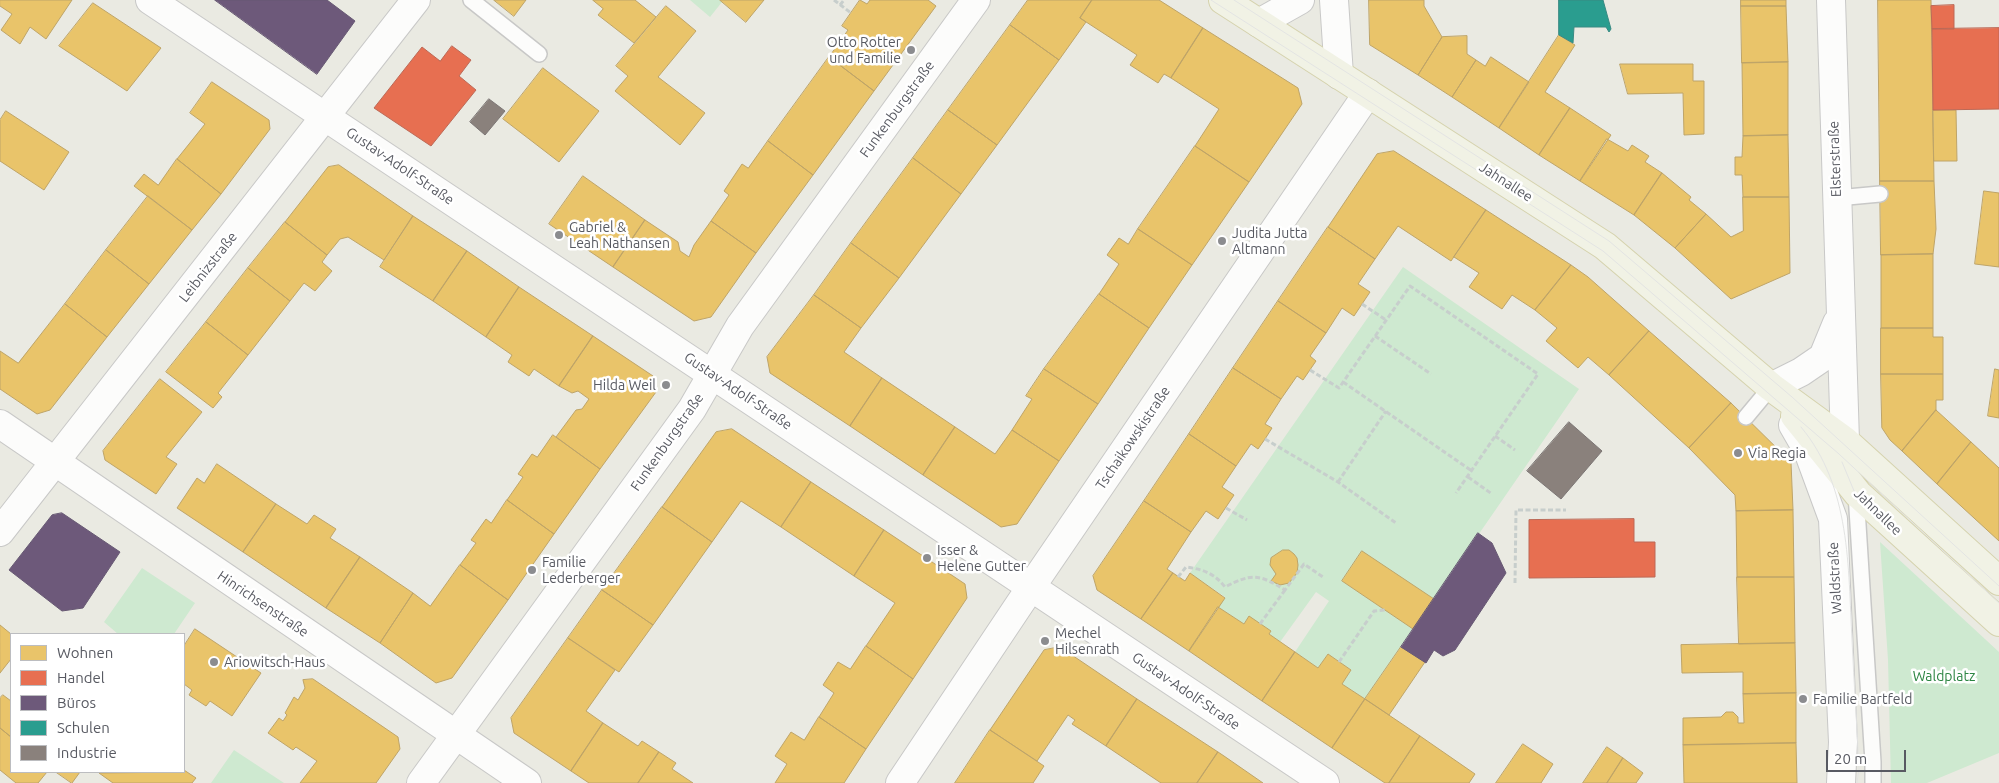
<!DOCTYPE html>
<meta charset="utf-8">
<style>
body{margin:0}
#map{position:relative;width:1999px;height:783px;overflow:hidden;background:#eaeae2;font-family:Ubuntu,sans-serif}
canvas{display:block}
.legend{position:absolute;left:10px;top:633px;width:175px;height:140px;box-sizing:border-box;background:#fff;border:1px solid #bcbdc0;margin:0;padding:6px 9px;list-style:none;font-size:15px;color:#585a62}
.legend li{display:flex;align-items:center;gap:10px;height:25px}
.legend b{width:25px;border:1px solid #bcbdc0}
.scale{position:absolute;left:1826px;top:750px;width:80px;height:22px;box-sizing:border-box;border:2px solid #585a62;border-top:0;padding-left:6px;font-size:15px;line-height:18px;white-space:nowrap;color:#585a62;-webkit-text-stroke:4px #fff;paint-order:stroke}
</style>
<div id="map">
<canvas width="1999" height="783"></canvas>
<ul class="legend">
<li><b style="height:14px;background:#e9c46a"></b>Wohnen</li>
<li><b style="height:14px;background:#e76f51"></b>Handel</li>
<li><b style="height:14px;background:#6d597a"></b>Büros</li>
<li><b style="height:14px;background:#2a9d8f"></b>Schulen</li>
<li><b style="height:14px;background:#8a817c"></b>Industrie</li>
</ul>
<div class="scale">20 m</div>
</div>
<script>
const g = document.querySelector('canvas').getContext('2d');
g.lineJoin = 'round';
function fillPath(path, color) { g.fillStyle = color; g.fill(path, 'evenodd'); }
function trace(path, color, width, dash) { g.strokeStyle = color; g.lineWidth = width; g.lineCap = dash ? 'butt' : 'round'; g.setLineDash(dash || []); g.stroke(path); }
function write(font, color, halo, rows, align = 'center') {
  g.font = font + ' Ubuntu,sans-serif'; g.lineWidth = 5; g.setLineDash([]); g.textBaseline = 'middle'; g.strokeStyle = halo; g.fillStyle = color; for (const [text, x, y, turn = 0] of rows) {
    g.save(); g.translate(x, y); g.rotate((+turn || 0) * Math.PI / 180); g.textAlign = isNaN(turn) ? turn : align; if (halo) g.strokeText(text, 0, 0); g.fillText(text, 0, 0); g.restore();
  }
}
fillPath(new Path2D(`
 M690 0H720L722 2 710 17Z
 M1403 267 1579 389 1434 599 1362 552 1342 581 1413 629 1365 699 1342 684 1351 670 1328 654 1318 668 1295 652 1329 601 1316 592 1280 642 1269 634 1271 631 1249 617 1244 624 1218 607 1225 597 1190 573Z
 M1880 542 1999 652V753L1927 783H1891L1888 660Z
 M142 568 195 603 174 634H118L104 622Z
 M234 750 284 783H211Z`), '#cee9d0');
const homes = new Path2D(`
 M0 0H72L46 39 30 27 20 44 1 30 12 14 0 6Z
 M494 0H526L514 16Z
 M593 0H635L656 17 634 43 598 15 603 9Z
 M720 0H764L746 22Z
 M860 0 867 4 870 0H928L936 6 874 91 829 57 848 30 842 26Z
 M1028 0H1092L1080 18 1086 22 1059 60 1010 25Z
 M1092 0H1159L1203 28 1171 78 1164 74 1158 83 1130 65 1137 55 1080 18Z
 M1369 0H1424V6L1442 37 1418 75 1370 45Z
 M1741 0H1786V6H1741Z
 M1878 0H1931L1934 181H1880Z
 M93 3 161 48 127 91 59 46Z
 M666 6 696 31 658 77 705 113 680 145 615 91 628 76 616 66Z
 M1741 6H1786L1788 62 1742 63Z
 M1010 25 1059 60 997 145 948 110Z
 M1203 28 1298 88 1302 104 1249 182 1195 146 1219 109 1171 78Z
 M1559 35 1575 45 1545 92 1570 108 1539 155 1499 128Z
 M1467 36V54L1476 60 1452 97 1418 75 1442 37Z
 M829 57 874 91 813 175 768 141Z
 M1491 57 1529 82 1499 128 1452 97 1476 60 1485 66Z
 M1788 62V135L1743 136 1742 63Z
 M1620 64H1693V81H1704V134L1684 135 1683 93 1628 94Z
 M543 68 599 111 559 162 503 119Z
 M212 82 269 120 270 129 221 194 177 159 205 124 190 113Z
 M1570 108 1611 135 1580 181 1539 155Z
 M948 110 997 145 961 194 913 158Z
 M1933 110H1956L1957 161H1934Z
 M6 111 69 152 44 190 0 161V120Z
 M1788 135 1789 197H1743L1742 175H1735V157H1742L1743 136Z
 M1607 139 1628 151 1632 145 1649 156 1645 162 1662 173 1634 215 1580 181Z
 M768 141 813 175 756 253 711 221 729 195 724 191 742 164 748 168Z
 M1195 146 1249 182 1192 265 1138 229Z
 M1394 151 1486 210 1451 261 1398 226 1375 259 1328 227 1377 154Z
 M913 158 961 194 899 278 851 243Z
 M177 159 221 194 192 230 134 186 144 174 158 185Z
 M339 165 413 216 384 260 348 237 340 239 327 255 285 222 328 167Z
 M1662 173 1691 197 1689 200 1706 214 1675 248 1634 215Z
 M583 176 645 220 613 267 549 224Z
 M1880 181H1934L1936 229 1933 254 1881 255Z
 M1984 191 1999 193V267L1975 264Z
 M148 196 192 230 149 284 106 250Z
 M1743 197H1789L1790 273 1731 299 1675 248 1706 214 1731 237 1743 231Z
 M1486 210 1571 265 1535 310 1512 295 1502 309 1469 287 1479 273 1454 257Z
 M413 216 467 251 433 301 380 267Z
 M645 220 678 242 680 251 689 257 694 245 711 221 756 253 711 317 694 321 613 267Z
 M285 222 327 255 322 262 332 271 315 291 304 283 290 301 248 268Z
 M1328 227 1375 259 1358 284 1370 292 1354 316 1342 308 1326 333 1278 301Z
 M1138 229 1192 265 1149 328 1099 294 1119 264 1107 255 1119 238 1128 244Z
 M851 243 899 278 861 328 814 295Z
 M106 250 149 284 107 337 65 304Z
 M467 251 519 287 486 337 433 301Z
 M1933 254V328H1881V255Z
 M1571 265 1588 277 1649 331 1609 375 1588 357 1578 368 1546 341 1557 328 1535 310Z
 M248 268 290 301 248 355 206 322Z
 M519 287 593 336 559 386 534 369 529 376 508 362 512 355 486 337Z
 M1099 294 1149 328 1098 404 1044 369Z
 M814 295 861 328 844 352 882 378 850 426 770 373 767 357Z
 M1278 301 1326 333 1310 356 1316 361 1303 380 1297 376 1281 399 1233 368Z
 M65 304 107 337 50 410 37 414 0 389V351L18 363Z
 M206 322 248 355 218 393 222 397 213 408 166 372Z
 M1881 328H1933V337H1943V374H1881Z
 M1649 331 1731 403 1689 448 1609 375Z
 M593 336 653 376 656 392 600 469 556 437 576 410 582 409 589 399 578 391 572 393 559 386Z
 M1233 368 1281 399 1265 424 1272 428 1265 439 1258 449 1251 444 1236 466 1189 434Z
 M1044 369 1098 404 1059 461 1012 430 1032 399 1026 396Z
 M1995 369 1999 370V418L1988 416Z
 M1881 374H1943V400H1936V410L1902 451 1890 440 1882 428Z
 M882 378 955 427 923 475 850 426Z
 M160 379 202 412 166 457 177 464 156 494 105 460 103 451Z
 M1731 403 1791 462 1793 510 1736 511 1735 495 1689 448Z
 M1936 410 1971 442 1937 484 1902 451Z
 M955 427 995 454 1012 430 1059 461 1017 524 1001 527 923 475Z
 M732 429 811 482 781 527 741 501 712 542 662 507 716 432Z
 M1189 434 1236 466 1222 487 1234 495 1218 519 1206 511 1191 532 1144 501Z
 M553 435 600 469 554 534 507 500 523 477 518 474 532 454 537 457Z
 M1971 442 1999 468V541L1937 484Z
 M217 464 276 504 243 552 177 508 197 478 204 483Z
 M811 482 884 530 854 576 781 527Z
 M507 500 554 534 508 600 460 565 476 543 471 540 486 519 491 523Z
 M1144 501 1191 532 1167 569 1173 573 1141 619 1097 590 1093 576Z
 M276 504 307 524 314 515 336 529 330 538 360 557 326 608 243 552Z
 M662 507 712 542 653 625 602 590Z
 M1793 510 1794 577H1737L1736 511Z
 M884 530 965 584 967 598 913 679 866 646 895 603 854 576Z
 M1283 550H1289L1294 554 1297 558 1298 565 1297 573 1289 583 1280 585 1271 581 1276 574 1270 565 1271 558Z
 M1362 551 1434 599 1413 629 1342 581Z
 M360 557 413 593 380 643 326 608Z
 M460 565 508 600 452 678 436 683 380 643 413 593 430 606Z
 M1173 573 1185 581 1190 573 1225 598 1189 651 1141 619Z
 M1737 577H1794L1795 643 1739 644Z
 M602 590 653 625 619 672 568 638Z
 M1218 607 1244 624 1249 616 1271 631 1269 634 1295 652 1262 701 1189 651Z
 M0 625 11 634V659L0 673Z
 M195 629 261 673 232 716 210 701 206 706 189 695 192 690 184 684V646Z
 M568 638 615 670 586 711 603 723 571 771 514 733 511 718Z
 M1795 643 1796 693 1743 694V672L1682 673 1681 645Z
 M866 646 913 679 866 749 819 717 834 693 823 685 838 662 850 669Z
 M1060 647 1137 699 1106 746 1072 724 1075 720 1068 715 1037 761 990 730 1044 650Z
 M1401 647 1425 662 1389 715 1365 699Z
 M1295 652 1318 668 1328 654 1351 670 1342 684 1365 699 1332 748 1262 701Z
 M313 679 398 737 400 749 376 783H300L317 761 296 747 293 750 268 733 279 718 283 721 287 715 285 713 294 697 298 700 305 688 303 680Z
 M1796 693V743L1683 745V718L1721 717 1726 712H1733L1738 717V723H1744L1743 694Z
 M3 695 11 701V737L0 728V698Z
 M1137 699 1218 752 1197 783H1161L1106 746Z
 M1365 699 1420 736 1389 783H1385L1332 748Z
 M819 717 866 749 844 783H775L787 764 775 756 791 732 804 740Z
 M603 723 638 746 642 741 659 752 638 783H589L571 771Z
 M0 728 11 737V772H47L38 783H16L0 770Z
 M990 730 1044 766 1033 783H955Z
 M1420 736 1475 774 1469 783H1389Z
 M1796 743 1797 783H1684L1683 745Z
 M1523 744 1553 764 1541 783H1496Z
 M1607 747 1623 758 1607 783H1583Z
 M659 752 676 763 672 769 693 783H638Z
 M1218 752 1224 756 1263 783H1197Z
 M1623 758 1643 773 1636 783H1607Z
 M184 770 196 778 192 783H113L99 773 184 772Z
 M56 772H80L72 783Z`);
fillPath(homes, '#e9c46a');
trace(homes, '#bea468', 1);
const shops = new Path2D(`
 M1954 5V29H1932L1931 6Z
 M1999 28V109L1933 110 1932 29Z
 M452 46 471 60 459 76 476 90 431 146 374 108 422 47 440 61Z
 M1634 519V542H1655V577L1529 578V520Z`);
fillPath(shops, '#e76f51');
trace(shops, '#bc6956', 1);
const offices = new Path2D(`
 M215 0H327L355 21 317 74Z
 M62 513 120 552 83 608 62 611 9 570 52 515Z
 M1478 533 1492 543 1506 573 1455 650 1443 656 1434 650 1426 663 1401 647Z`);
fillPath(offices, '#6d597a');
trace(offices, '#675973', 1);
const schools = new Path2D(`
 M1559 0H1603L1611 29 1609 32 1606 27H1574L1573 43 1559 35Z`);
fillPath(schools, '#2a9d8f');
trace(schools, '#388982', 1);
const industry = new Path2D(`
 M489 99 505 111 485 135 470 122Z
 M1569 422 1602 451 1561 499 1527 471Z`);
fillPath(industry, '#8a817c');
trace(industry, '#7b7574', 1);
const service = new Path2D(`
 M471 0 539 54
 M1837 198 1880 194
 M1746 417 1771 387
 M1856 493 1873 762V783`);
const minor = new Path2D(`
 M150 0 1325 783
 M1334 0 1339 75
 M1831 0 1845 441
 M1259 23 1300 0
 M1771 387 1801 372 1823 357 1837 323
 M0 424 527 783
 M0 532 416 0
 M421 783 692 409 740 326 976 0
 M900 783 1031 587 1368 93`);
const tertiary = new Path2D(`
 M1793 425 1808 451 1833 519 1843 742 1841 783`);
const primary = new Path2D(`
 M1223 0 1605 246 1771 387 1845 441 1999 581
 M1795 416 1858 494 1999 622`);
trace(service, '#c8c8c7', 18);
trace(minor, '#c8c8c7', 30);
trace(tertiary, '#c8c8c7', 30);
trace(primary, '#d5d2ad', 30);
trace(new Path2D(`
 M834 0 851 13
 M840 5 844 0
 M1362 304 1386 320
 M1375 336 1431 374
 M1310 370 1339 388 1410 286 1538 374 1456 493
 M1343 382 1472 471
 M1495 436 1515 450
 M1265 439 1338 482 1396 523
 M1468 477 1492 494
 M1338 482 1386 411
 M1226 508 1247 520
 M1178 577 1186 567C1203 569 1215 574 1225 587 1252 573 1259 574 1285 590L1304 564 1323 577
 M1515 583 1516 510H1566
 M1260 624 1285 590
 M1339 662 1374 611 1385 610`), '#c7cecc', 3, [5, 2.5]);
trace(service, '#fcfcfb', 15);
trace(minor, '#fcfcfb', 28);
trace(tertiary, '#fcfcfb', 28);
trace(primary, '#f1f2e5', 28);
trace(new Path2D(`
 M1211 0 1603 251 1839 454 1999 603
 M1234 0 1609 241 1792 397 1999 586
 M1801 427C1851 487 1848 567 1852 640 1854 684 1857 726 1859 769L1857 783
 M1842 462 1857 498
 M1998 783 1999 782`), '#e3e4e3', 1);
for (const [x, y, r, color] of [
 [911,50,5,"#8b8c8f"],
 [559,235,5,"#8b8c8f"],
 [1222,241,5,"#8b8c8f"],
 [666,385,5,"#8b8c8f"],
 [1738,453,5,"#8b8c8f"],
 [927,558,5,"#8b8c8f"],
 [532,570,5,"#8b8c8f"],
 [1045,641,5,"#8b8c8f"],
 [214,662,5,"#8b8c8f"],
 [1803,699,5,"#8b8c8f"]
]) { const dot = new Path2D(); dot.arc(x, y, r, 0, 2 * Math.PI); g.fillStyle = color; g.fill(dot); trace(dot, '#fff', 2); }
write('14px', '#585a62', '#fff', [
 ["Otto Rotter",901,42,"right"],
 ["und Familie",901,58,"right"],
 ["Gabriel &",569,227],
 ["Leah Nathansen",569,243],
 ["Judita Jutta",1232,233],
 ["Altmann",1232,249],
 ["Hilda Weil",656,385,"right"],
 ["Via Regia",1748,453],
 ["Isser &",937,550],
 ["Helene Gutter",937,566],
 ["Familie",542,562],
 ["Lederberger",542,578],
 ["Mechel",1055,633],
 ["Hilsenrath",1055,649],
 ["Ariowitsch-Haus",224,662],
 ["Familie Bartfeld",1813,699]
], 'left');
write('14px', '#585a62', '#fff', [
 ["Funkenburgstraße",897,109,-54],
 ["Elsterstraße",1835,159,-92],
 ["Gustav-Adolf-Straße",400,166,34],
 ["Jahnallee",1506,182,33],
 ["Leibnizstraße",208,267,-52],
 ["Gustav-Adolf-Straße",738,391,34],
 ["Tschaikowskistraße",1133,438,-56],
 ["Funkenburgstraße",667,442,-55],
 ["Jahnallee",1878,512,44],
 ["Waldstraße",1835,578,-93],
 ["Hinrichsenstraße",263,604,34],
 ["Gustav-Adolf-Straße",1186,691,34]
]);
write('14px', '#2d8543', '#fff', [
 ["Waldplatz",1944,676]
]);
</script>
